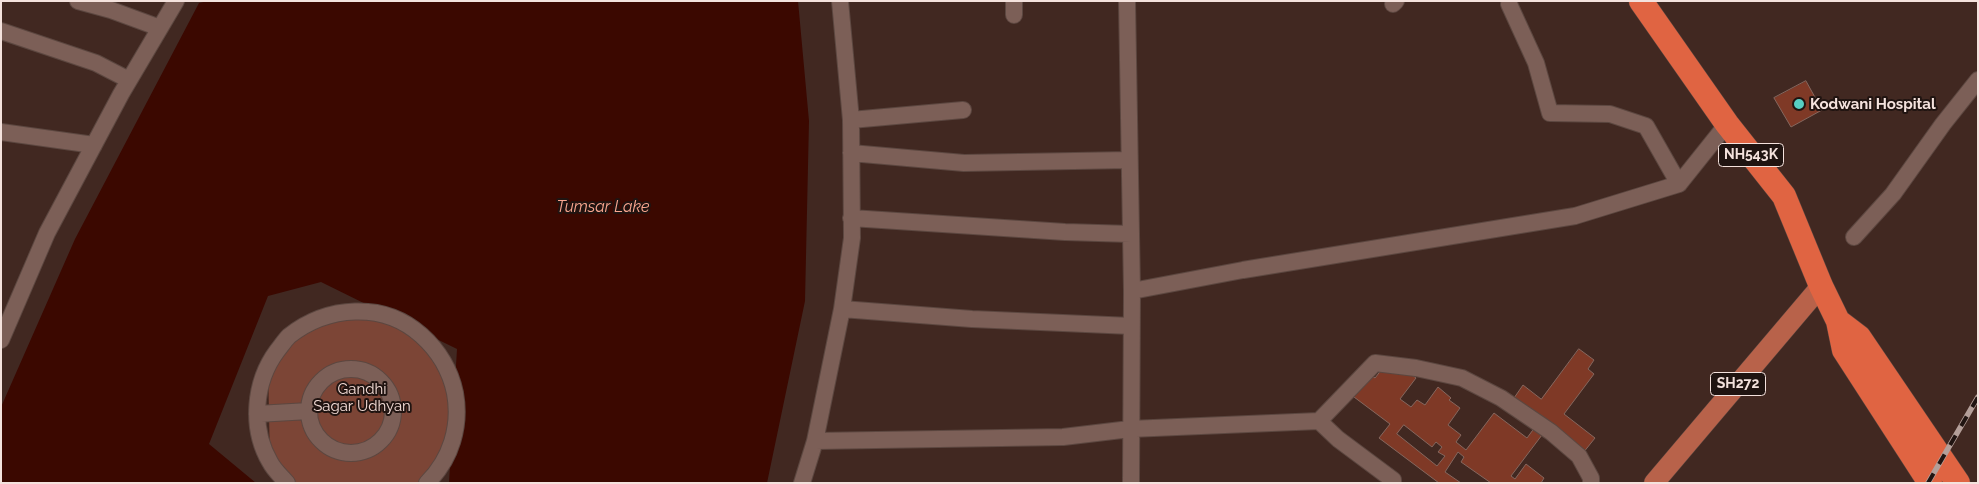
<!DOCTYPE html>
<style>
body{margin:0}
#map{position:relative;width:1979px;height:484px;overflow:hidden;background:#412821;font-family:Raleway,sans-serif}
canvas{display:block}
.frame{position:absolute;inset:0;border:2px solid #f4e2dd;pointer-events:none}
</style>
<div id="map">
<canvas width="1979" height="484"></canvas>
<div class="frame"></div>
</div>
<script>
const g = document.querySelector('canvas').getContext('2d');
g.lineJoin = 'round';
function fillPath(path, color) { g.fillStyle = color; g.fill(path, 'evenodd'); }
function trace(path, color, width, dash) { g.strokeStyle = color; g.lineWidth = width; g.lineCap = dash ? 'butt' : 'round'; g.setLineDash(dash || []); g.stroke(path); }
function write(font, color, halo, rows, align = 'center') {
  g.font = font + ' Raleway,sans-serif'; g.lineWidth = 4; g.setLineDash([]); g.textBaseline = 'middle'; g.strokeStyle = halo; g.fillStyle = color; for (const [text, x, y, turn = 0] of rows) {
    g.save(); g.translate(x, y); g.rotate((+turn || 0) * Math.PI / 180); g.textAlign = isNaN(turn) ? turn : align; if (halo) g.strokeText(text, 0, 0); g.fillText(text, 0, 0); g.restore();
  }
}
fillPath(new Path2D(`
 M349 310 381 313 436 348 458 409 427 483H293L270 462 268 364 288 337Z`), '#7c4536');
fillPath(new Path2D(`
 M208 1H798L809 121 805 301 767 483H449L457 349 321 282 268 296 209 444 256 483H1V407L75 239 199 3Z`), '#3b0800');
const building = new Path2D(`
 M1806 81 1822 110 1791 127 1774 98Z
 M1579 349 1594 360 1588 369 1594 374 1564 414 1595 438 1583 453 1548 427 1511 476 1515 479 1526 464 1544 478 1541 483H1491L1461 462 1464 457 1458 452 1445 472 1461 483H1439L1379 438 1390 424 1346 391 1363 369 1375 378 1386 364 1403 368 1416 378 1400 399 1411 407 1417 400 1425 405 1438 387 1451 398 1449 400 1460 408 1448 425 1461 435 1456 442 1466 450 1494 413 1527 438 1541 419 1514 398 1523 385 1541 399ZM1404 425 1432 447 1436 442 1442 447 1438 452 1445 456 1437 466 1397 434Z`);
fillPath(building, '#7f3926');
trace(building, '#85675e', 1);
const minor = new Path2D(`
 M78 1 111 10 160 28
 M1127 1 1132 291 1131 483
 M1393 4 1396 1
 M1509 4 1536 63 1550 113 1610 114 1646 126 1679 184
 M1014 15V1
 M1 31 96 63 129 80
 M851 120 963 110
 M1 132 94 145
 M851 153 964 163 1129 160
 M851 218 1065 232 1131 234
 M1854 237 1893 194 1943 124 1978 80
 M1132 291 1243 270 1575 216 1679 184 1727 124
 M842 309 972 319 1131 326
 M1 340 47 233 121 94 176 1
 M309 411a42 42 0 1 1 84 0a42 42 0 1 1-84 0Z
 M257 414 309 411
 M1319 421 1375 363 1416 368 1462 378 1501 398 1551 432 1579 456 1591 478V483
 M815 441 1063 437 1130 429 1319 421 1338 439 1393 480V483
 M287 483C281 476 274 470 270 462 250 428 254 382 277 351 281 346 285 340 289 336 327 306 383 301 421 335 439 351 450 369 455 393 461 426 451 459 427 483
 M802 483 815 441 842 309 852 238 851 120 840 1`);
const major = new Path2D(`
 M1654 483 1821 286`);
const highway = new Path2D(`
 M1641 1 1727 124 1784 196 1821 286 1838 321 1844 350 1930 483
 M1838 321 1859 337 1958 483`);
trace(minor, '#5c4740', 18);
trace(major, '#5c4740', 21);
trace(highway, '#5c4740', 25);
trace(minor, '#7c5f57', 16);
trace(major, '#b8624a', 20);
trace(highway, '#e06442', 24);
const rail = new Path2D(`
 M1928 483 1978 397`);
trace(rail, '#b49f99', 5.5);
trace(rail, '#201411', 4, [11]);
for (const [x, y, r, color] of [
 [1799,104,6,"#57cec2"]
]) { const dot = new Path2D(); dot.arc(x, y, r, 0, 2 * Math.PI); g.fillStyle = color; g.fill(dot); trace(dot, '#201411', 2); }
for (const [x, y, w] of [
 [1751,155,65],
 [1738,384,55]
]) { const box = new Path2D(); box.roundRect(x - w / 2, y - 11.5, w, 23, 4); g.fillStyle = '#201411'; g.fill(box); trace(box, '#f4e2dd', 1); }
write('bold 14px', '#f4e2dd', null, [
 ["NH543K",1751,155],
 ["SH272",1738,384]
]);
write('bold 15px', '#f4e2dd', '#201411', [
 ["Kodwani Hospital",1810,104]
], 'left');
write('15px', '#f5ded8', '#201411', [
 ["Gandhi",362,389],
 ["Sagar Udhyan",362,406]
]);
write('italic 16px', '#fba790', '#201411', [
 ["Tumsar Lake",603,207]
]);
</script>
